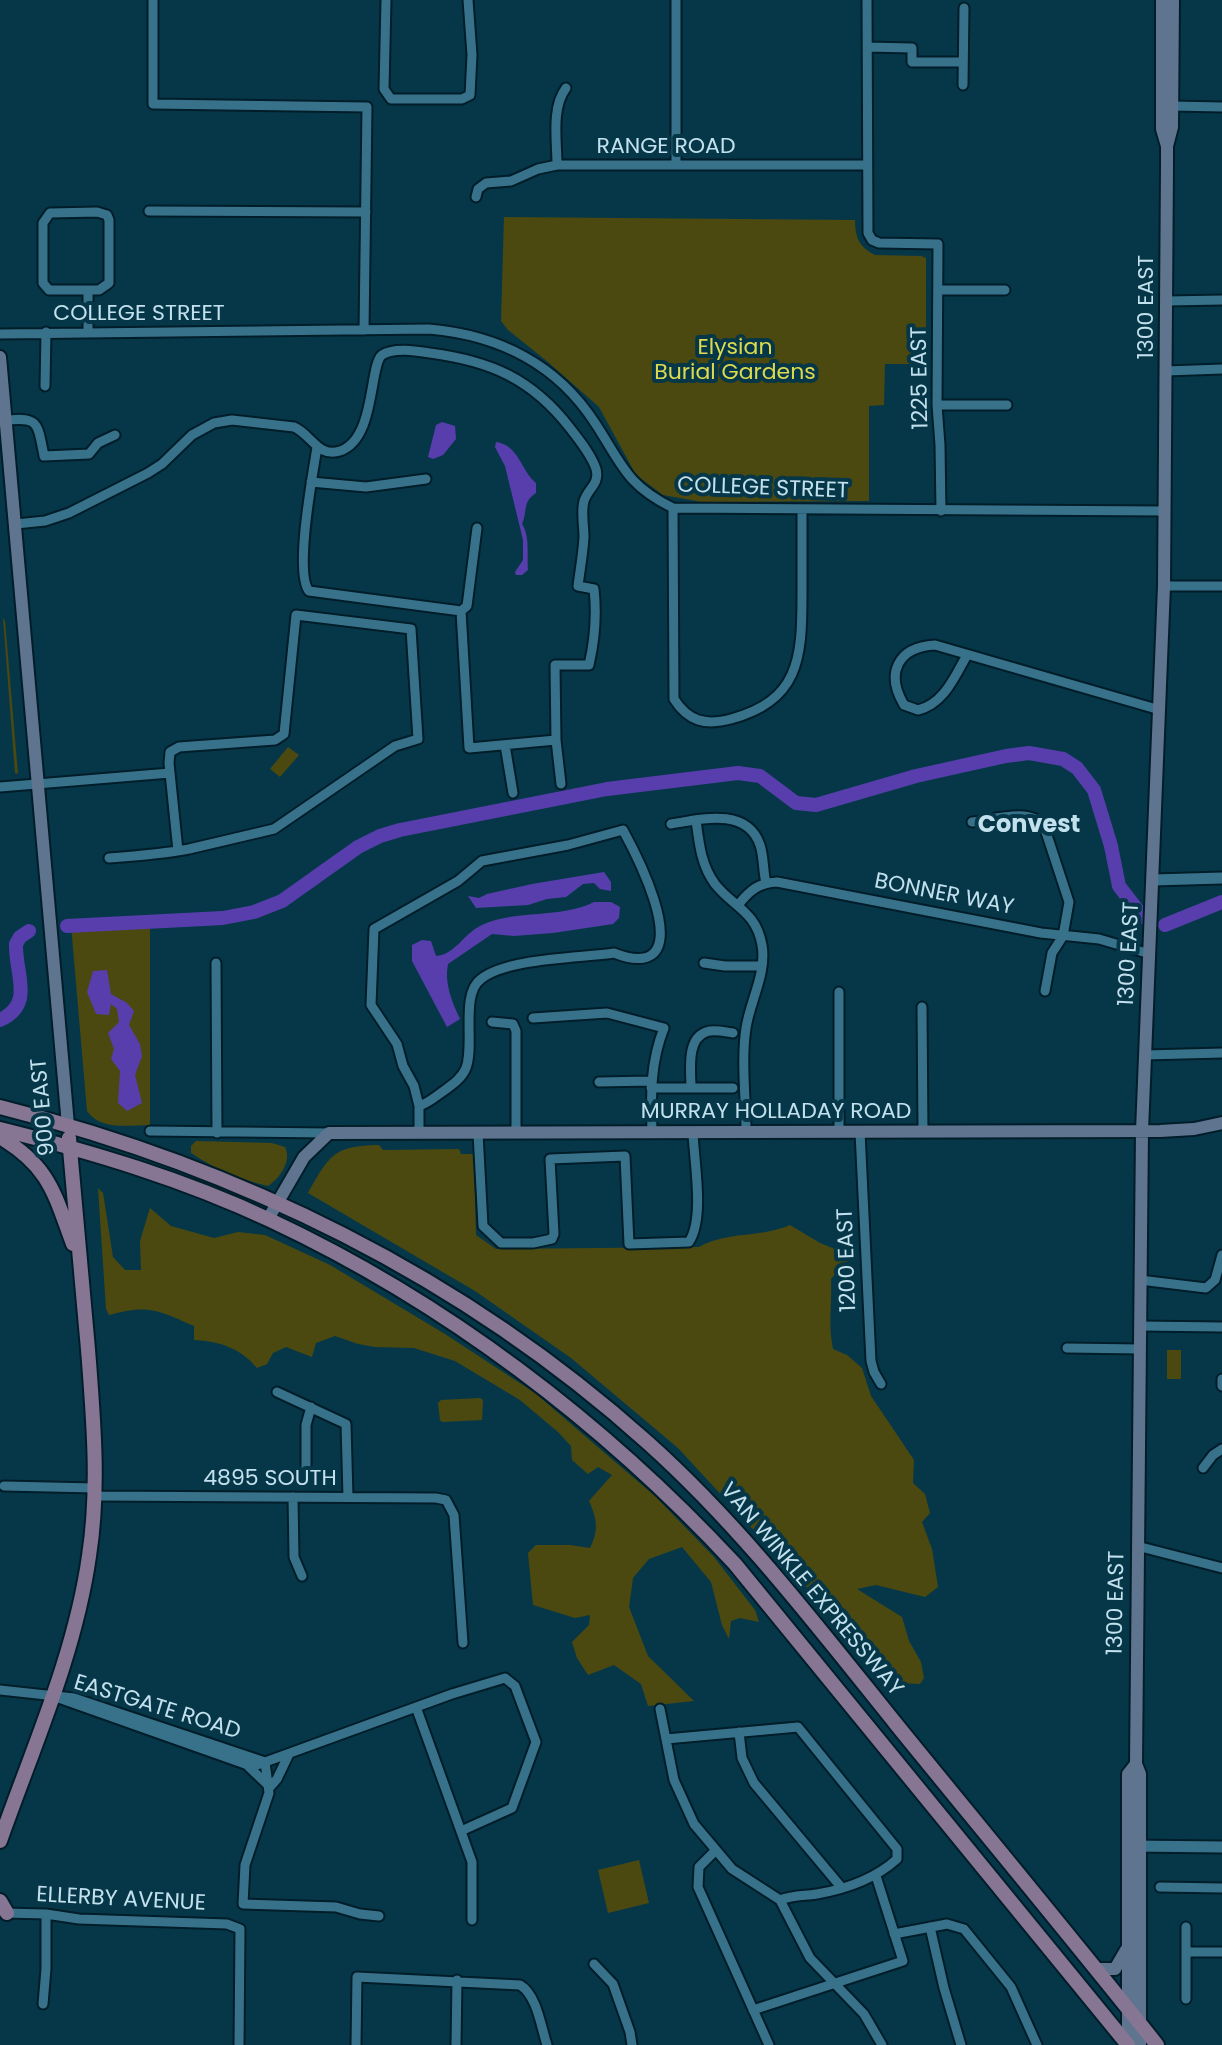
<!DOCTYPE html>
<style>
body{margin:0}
canvas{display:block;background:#063748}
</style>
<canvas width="1222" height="2045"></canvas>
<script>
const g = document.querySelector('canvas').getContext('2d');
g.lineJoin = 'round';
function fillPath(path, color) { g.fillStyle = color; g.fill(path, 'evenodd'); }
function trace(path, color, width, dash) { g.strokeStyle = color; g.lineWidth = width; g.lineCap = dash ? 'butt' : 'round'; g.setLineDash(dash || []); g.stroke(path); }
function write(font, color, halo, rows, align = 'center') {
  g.font = font + ' Poppins,sans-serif'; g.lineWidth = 8; g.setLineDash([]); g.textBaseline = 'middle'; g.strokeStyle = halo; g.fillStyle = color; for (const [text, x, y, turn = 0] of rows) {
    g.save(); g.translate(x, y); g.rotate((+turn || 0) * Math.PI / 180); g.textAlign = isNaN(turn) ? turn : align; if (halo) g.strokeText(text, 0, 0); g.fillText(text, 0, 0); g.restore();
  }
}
fillPath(new Path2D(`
 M504 217 855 220C855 237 859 247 875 255L921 256 926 258V364H885L884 405 869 406V501L702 502 663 495 636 475 599 407 548 362 508 330 501 321Z
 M3 618 5 621 18 774 15 773Z
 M288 747 299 755 280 777 270 769Z
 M150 923V1125C129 1125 101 1131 87 1111L71 925Z
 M196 1141 272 1143 285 1147C292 1161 280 1178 268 1186 242 1180 213 1168 191 1153V1146Z
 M379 1145 383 1150 459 1149 461 1154H474L476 1235 496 1249 699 1247C727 1231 760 1238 790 1225L820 1243 852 1256 831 1279C832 1303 828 1326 833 1349L847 1355 862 1368 871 1396 914 1460 913 1483 925 1494 930 1513 922 1522 932 1549 938 1587 925 1597 876 1585 857 1589 902 1617 909 1641 921 1662 924 1678 920 1684 880 1682 809 1590 678 1448 571 1358 475 1291 308 1193C330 1155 333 1146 379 1145Z
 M98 1188 103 1193 113 1257 125 1270H141L140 1241 150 1208 171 1226 214 1238 238 1232 265 1235 330 1265 445 1334 535 1393 656 1497 714 1557 755 1610 759 1622 740 1618 731 1621 729 1639 722 1625 711 1582 682 1547 649 1559 633 1578 629 1607 648 1656 694 1701 648 1706 641 1684 614 1665 588 1675 577 1658 572 1642 589 1625 590 1615 575 1618 533 1605 528 1553 536 1545H570L590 1548C599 1530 597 1519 589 1501L612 1475 598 1467 588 1474 572 1460 571 1446 558 1432 520 1400 455 1361 414 1348 375 1347 358 1344 335 1336 316 1343 312 1357 286 1347 273 1353 267 1364 257 1368C240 1348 219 1341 194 1340V1326C158 1310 149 1304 109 1315L106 1309Z
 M1167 1350H1181V1379H1167Z
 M480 1398 483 1400 482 1420 442 1422 440 1420 438 1403 441 1400Z
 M639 1860 649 1903 608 1913 598 1870Z`), '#4b4910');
fillPath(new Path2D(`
 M442 422 455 426 456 439 443 455 433 459 428 457 436 425Z
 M496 442C519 445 521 471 536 483V493C522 502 528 511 522 524 530 536 527 555 528 570L522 575H516L515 572 523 560V540L505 466 495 447Z
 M604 872 611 882V891L600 889 594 883 583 884 566 897 547 899 528 905 476 908 468 896 479 898 487 894 532 884Z
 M594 902H611L620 907 619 918 613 924 553 933 514 936 492 934 448 964C444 983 452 1002 460 1019L447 1027 412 961V945L422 940 431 941 436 956C455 955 464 933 482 925 517 909 560 919 594 902Z
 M107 970 111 994 127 1003 134 1011 129 1025 140 1044 142 1056 135 1075 142 1103 127 1111 118 1103 120 1071 111 1059 114 1049 108 1033 119 1022 117 1009 111 1004 109 1015 96 1014 87 992 93 971Z`), '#573eac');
trace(new Path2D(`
 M1165 925 1222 902
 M67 926 223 918 254 912 282 901 358 847 380 836 400 830 607 789 738 773 760 776 796 803 816 805 916 776 1006 756 1029 753 1063 759 1077 768 1094 790 1111 846 1119 886 1143 917
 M0 1020C35 1004 15 974 16 944L20 937 29 931`), '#573eac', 14);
const minor = new Path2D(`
 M153 0V104L367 107 364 330
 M386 0 384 89 391 99H462L470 95 472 55 468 0
 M676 0V165
 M867 0 868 233 872 240 879 243 938 244 937 405 940 445 941 511
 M867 47 912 48V62H963
 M963 85 964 8
 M1172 106 1222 107
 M557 165C557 141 551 108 566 88
 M476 197 478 189 486 183 511 181 538 169 557 165H867
 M149 211 366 212
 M88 290H49L43 283V223L50 213 97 212 107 215 109 220V283L99 290H88V332
 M938 290H1005
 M1167 301 1222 300
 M0 334 429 329C498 335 557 364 595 423 622 464 626 485 673 508L1165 511
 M1166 371 1222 369
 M45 386 46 332
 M937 405H1007
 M1 421C39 416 37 421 44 456L89 454 98 443 115 435
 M317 447C313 474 294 572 309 591L461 611
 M311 482 366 487 426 479
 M673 508 674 699C688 721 705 726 731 719 799 701 802 658 802 596 802 567 802 539 802 510
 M16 524 45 521 69 513 148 473 162 464 192 435 214 423 232 420 294 427C311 434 318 458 340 451 376 439 369 365 382 355 394 347 417 351 430 353 491 361 532 379 570 428 579 440 591 454 596 469 600 484 588 488 584 501 581 512 584 526 584 537 583 554 580 570 578 586L594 589C597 616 595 639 589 665H555L556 740 561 784
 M1164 586H1222
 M461 611 469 748 556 740
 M461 611 467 606 477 528
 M967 655C955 676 944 704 918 710L904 705C885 673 898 647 935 645L1160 710
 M505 745 513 793
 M0 787 170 773
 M696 820C699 843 701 865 715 884 733 907 756 911 762 945 767 973 750 1001 746 1028 741 1060 746 1100 746 1132
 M972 822C993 820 1030 807 1044 826L1069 902 1063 936 1052 953 1045 991
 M671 824C701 819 747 807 760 845 764 857 763 871 766 883
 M109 858C136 856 163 854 189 849L274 829 395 746 418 739 411 629 296 615 284 734 275 740 179 747 170 752 169 763 178 851
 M739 904C750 890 759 883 777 882L1041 933 1099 939 1150 954
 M216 963 217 1133
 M704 963 725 966H762
 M839 992V1132
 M922 1007 923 1132
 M533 1018 607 1013 664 1028C650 1063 651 1095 652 1132
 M492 1022 513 1024 516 1031V1133
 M1145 1055 1222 1053
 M599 1082 651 1081
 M651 1088H733
 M691 1088C691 1071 686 1039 706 1032 714 1029 725 1032 733 1033
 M419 1106C429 1103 436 1096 445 1090 453 1084 462 1078 466 1068 475 1045 460 994 481 979 507 958 580 958 614 953 624 957 634 960 644 958 686 949 635 852 623 830L568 845 482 861 458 881 374 929 371 1005 397 1044 403 1066 414 1086 419 1106V1133
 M150 1131 329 1133
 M860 1132 871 1361 874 1372 881 1384
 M478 1133 483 1226 501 1243H533L552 1239 554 1234 550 1159 625 1156 629 1244 689 1242C705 1218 694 1162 693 1132
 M1140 1280 1206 1288 1215 1280 1222 1255
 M1140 1326 1222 1327
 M1067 1348 1141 1349
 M1222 1379V1386
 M277 1392 346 1424 348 1497
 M1203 1468 1213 1455 1222 1449
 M306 1472V1425L311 1407
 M4 1486 95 1488
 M95 1496 436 1498 446 1500 454 1515 463 1643
 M293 1497 294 1557 302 1576
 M1137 1546 1222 1568
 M0 1690 74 1698 265 1762
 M53 1696 248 1765H257L452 1694 505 1678 515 1686 536 1742 512 1808 461 1831
 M416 1707 472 1862V1920
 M660 1709 674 1780 694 1824 732 1869 780 1900 810 1958 864 2014 882 2045
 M739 1732 742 1758 754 1783 841 1887
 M666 1739 798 1727 897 1849V1859C876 1878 846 1889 817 1894 804 1896 793 1895 780 1900
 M265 1762 269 1793 245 1865 243 1904 336 1907 360 1914 379 1916
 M248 1766 270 1787 277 1779 289 1754
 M715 1851 699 1867 698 1887 769 2045
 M1160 1887 1222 1888
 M5 1913 46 1914 79 1919 227 1924 240 1929 239 2045
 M930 1927 944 1988 961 2045
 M1186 1927V1999
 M894 1934 947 1924 964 1929 1011 1987 1037 2045
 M1186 1952H1222
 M594 1964 613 1984 630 2032 632 2045
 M43 2004 46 1969V1914
 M753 2010 903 1961 876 1876
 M356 2045 357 1977 520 1985C537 1995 541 2027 547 2045
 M456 2045 457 1980`);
const tertiary = new Path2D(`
 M1153 880 1222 878
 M1131 1846 1222 1847`);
const secondary = new Path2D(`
 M1167 146 1172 127 1173 0
 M0 357 68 1125
 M268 1219 304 1157 329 1133 1160 1131 1194 1129 1222 1123
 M1095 1969H1115L1126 1950
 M1128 2045V1774L1136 1764
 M1140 2045V1774L1136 1764 1142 1131 1164 586 1167 166V146L1162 129V0`);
const primary = new Path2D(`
 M0 1107C239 1167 463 1277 647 1442 741 1526 817 1626 896 1724 983 1831 1071 1937 1157 2045
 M0 1129C92 1152 183 1179 270 1220 445 1302 603 1422 735 1564L1128 2045
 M0 1137C50 1167 54 1193 73 1244
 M0 1841C33 1747 75 1655 89 1556 99 1492 94 1427 89 1362 83 1287 76 1212 69 1138
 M0 1901 7 1913`);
trace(minor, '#001d29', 13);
trace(tertiary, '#001d29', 15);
trace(secondary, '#001d29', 16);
trace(primary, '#001d29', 18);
trace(minor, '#38728a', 9);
trace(tertiary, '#38728a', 11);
trace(secondary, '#5f748e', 12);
trace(primary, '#867593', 14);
write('22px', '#c3e0ed', '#063748', [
 ["RANGE ROAD",666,147],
 ["1300 EAST",1147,307,-90],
 ["COLLEGE STREET",139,314],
 ["1225 EAST",921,378,-91],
 ["COLLEGE STREET",763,489,2],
 ["BONNER WAY",944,895,11],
 ["1300 EAST",1130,954,-87],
 ["900 EAST",44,1107,-95],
 ["MURRAY HOLLADAY ROAD",776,1112],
 ["1200 EAST",848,1260,-92],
 ["4895 SOUTH",270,1479],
 ["VAN WINKLE EXPRESSWAY",811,1590,50],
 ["1300 EAST",1117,1603,-89],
 ["EASTGATE ROAD",157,1708,17],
 ["ELLERBY AVENUE",121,1900,3]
]);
write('22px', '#ddda4f', '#063748', [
 ["Elysian",735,348],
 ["Burial Gardens",735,373]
]);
write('bold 24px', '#c3e0ed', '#063748', [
 ["Convest",1029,826]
]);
</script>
